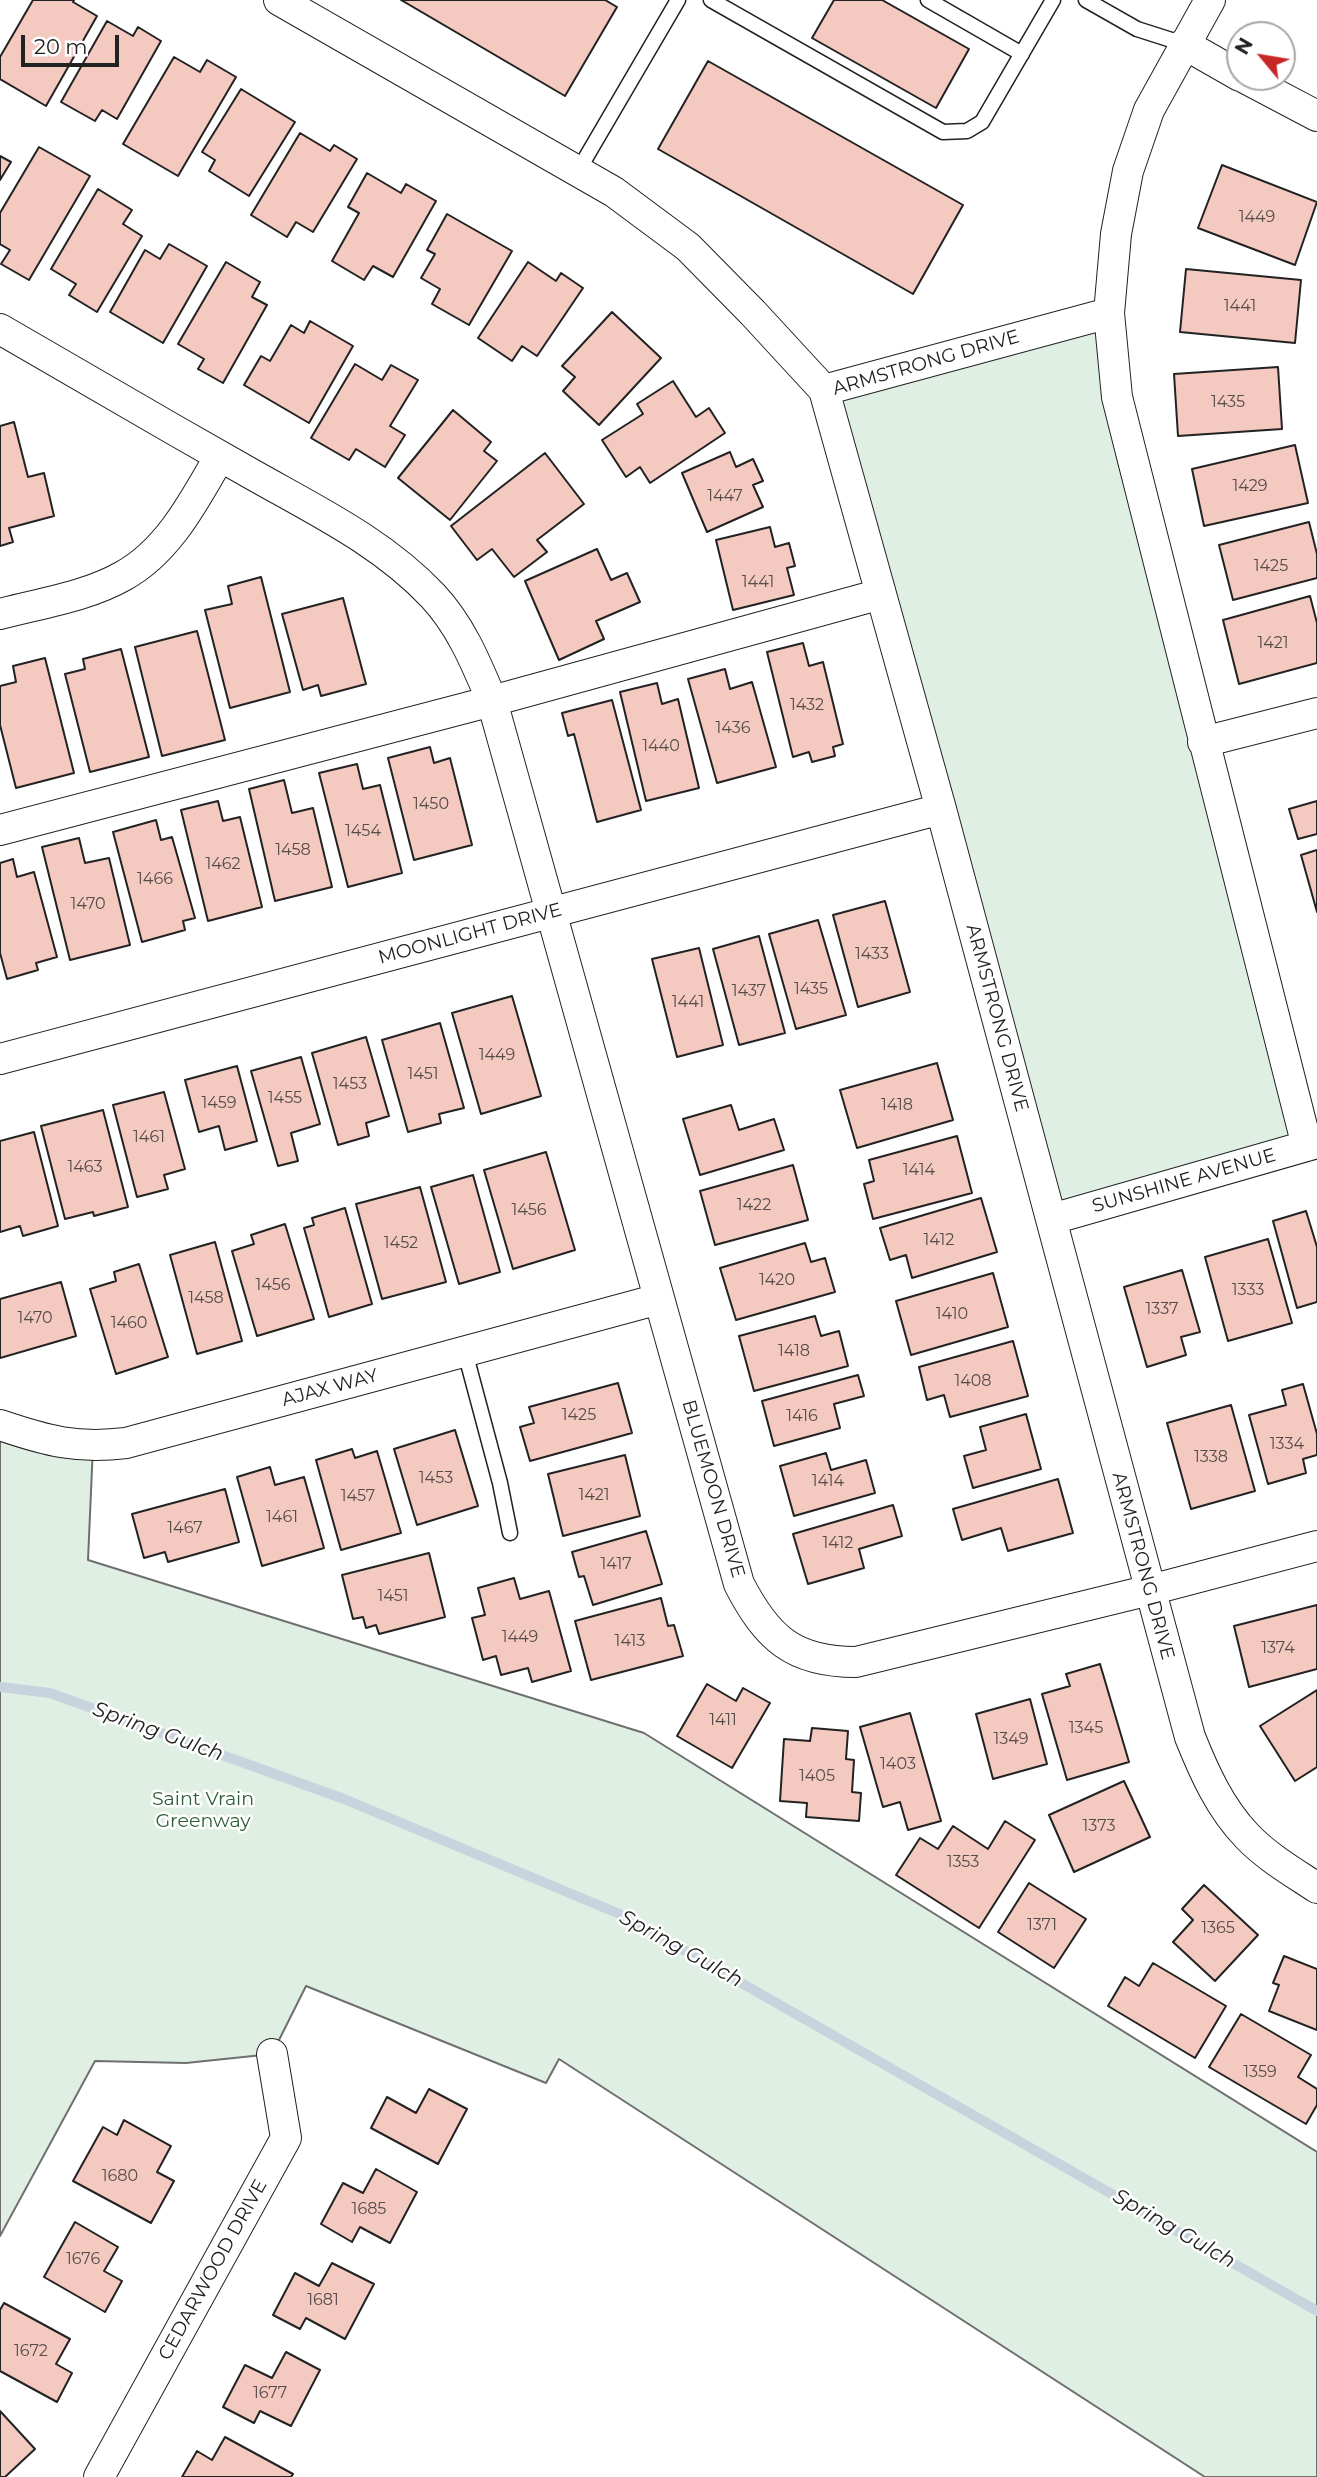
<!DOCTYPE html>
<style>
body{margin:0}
#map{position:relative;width:1317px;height:2477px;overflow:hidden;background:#fff;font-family:Montserrat,sans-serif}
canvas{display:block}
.north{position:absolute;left:1226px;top:21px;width:70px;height:70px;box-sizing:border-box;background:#fff;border:2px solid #a7a7a7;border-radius:50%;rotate:300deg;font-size:19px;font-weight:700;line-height:28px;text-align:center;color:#222}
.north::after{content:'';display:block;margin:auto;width:24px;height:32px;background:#c62828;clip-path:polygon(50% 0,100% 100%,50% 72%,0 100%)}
.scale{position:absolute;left:21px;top:35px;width:98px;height:32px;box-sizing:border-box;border:4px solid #222;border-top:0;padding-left:9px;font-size:21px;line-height:24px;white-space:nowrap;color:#222;-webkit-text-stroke:5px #fff;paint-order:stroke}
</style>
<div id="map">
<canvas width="1317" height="2477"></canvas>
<div class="north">N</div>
<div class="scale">20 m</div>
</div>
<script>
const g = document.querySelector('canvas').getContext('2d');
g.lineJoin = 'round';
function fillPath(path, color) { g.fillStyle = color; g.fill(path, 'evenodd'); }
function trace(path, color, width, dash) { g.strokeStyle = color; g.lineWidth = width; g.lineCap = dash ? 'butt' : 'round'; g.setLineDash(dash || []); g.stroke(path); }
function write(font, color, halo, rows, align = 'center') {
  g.font = font + ' Montserrat,sans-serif'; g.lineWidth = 5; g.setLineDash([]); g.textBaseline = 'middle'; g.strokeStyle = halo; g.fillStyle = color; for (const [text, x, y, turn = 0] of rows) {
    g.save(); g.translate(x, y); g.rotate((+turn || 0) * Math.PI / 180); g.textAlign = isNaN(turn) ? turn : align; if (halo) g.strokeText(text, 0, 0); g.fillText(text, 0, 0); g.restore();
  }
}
const green = new Path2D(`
 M1109 313 1307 1146 1052 1219 824 390Z
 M0 1425 93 1446 88 1560 644 1733 1317 2152V2477H1205L559 2059 546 2083 306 1986 272 2054 186 2063 95 2061 0 2236Z`);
fillPath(green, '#e0efe3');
trace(green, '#6f6f6f', 2);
trace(new Path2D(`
 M0 1687 50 1693 344 1799 622 1915 1317 2311`), '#c7d3dd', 10);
const building = new Path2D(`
 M33 0H74L73 2 97 16 46 106 0 79V57Z
 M401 0H605L617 7 565 96Z
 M834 0H882L969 49 936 108 812 38Z
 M107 21 133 36 138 27 161 41 117 119 102 110 95 121 61 102Z
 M174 57 200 72 207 60 236 77 178 176 123 144Z
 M708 61 963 205 913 294 658 149Z
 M241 89 295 122 249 196 209 171 215 160 202 152Z
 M300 133 330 151 334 145 357 159 313 232 296 222 287 237 251 215Z
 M39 147 90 176 29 280 1 264 10 250 0 244V213Z
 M0 156 11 162 0 180Z
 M1222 165 1317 202 1295 265 1198 228Z
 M367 173 401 193 406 184 436 201 393 277 373 266 364 280 332 261 359 213 348 207Z
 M98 189 132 210 123 224 142 236 97 312 69 295 76 284 51 269Z
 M447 214 512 251 469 325 432 304 440 289 421 278 435 254 427 250Z
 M169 244 207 266 163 343 110 312 145 250 160 259Z
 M226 262 260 282 252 297 267 305 223 383 198 369 204 359 178 344Z
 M528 262 556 281 561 273 583 288 537 356 522 346 512 361 478 338Z
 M1186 269 1301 280 1295 343 1180 332Z
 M612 312 661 358 599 425 563 391 575 377 562 366Z
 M310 321 353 346 309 423 244 385 261 356 270 361 291 325 304 333Z
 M355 364 382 380 391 365 418 380 390 426 405 435 385 467 356 449 349 460 311 438Z
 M1278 367 1282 429 1178 436 1174 374Z
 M673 381 696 417 709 408 725 433 650 483 640 467 626 477 602 440 643 414 637 404Z
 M453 410 491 442 484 451 497 461 450 520 398 478Z
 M14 422 28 477 44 473 54 516 9 528 13 542 0 546V426Z
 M1295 445 1308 503 1204 526 1192 469Z
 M730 452 736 467 753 459 763 481 753 485 763 507 707 532 682 473Z
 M545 453 584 504 537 540 547 552 514 577 492 549 477 560 451 526Z
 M1309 522 1317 554V578L1233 600 1219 545Z
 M770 527 775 547 789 543 795 566 787 568 794 595 733 610 716 540Z
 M597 549 611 580 627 573 640 602 596 621 604 639 559 660 525 581Z
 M261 577 290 692 230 708 205 610 232 604 228 586Z
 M1310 596 1317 623V663L1239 684 1223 620Z
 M343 598 366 684 321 696 318 685 303 690 282 614Z
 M197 631 225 740 162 756 135 647Z
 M803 643 809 666 823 662 843 744 833 747 835 756 812 762 809 752 793 757 767 652Z
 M121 649 149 757 90 772 65 674 85 669 83 659Z
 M45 658 74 773 16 788 0 725V686L16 682 13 666Z
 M725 669 730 689 752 682 776 767 717 783 688 679Z
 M657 683 662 704 678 699 699 788 646 801 620 692Z
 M612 700 641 810 597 822 574 734 568 736 562 713Z
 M430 747 434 763 450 758 472 845 414 860 388 758Z
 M357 764 363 789 380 785 402 873 348 887 319 773Z
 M284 780 292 813 313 808 332 887 275 901 249 789Z
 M218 801 223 821 240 817 262 907 208 921 181 810Z
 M1317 801V834L1298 839 1289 809Z
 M156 820 161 840 172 837 195 918 183 921 185 930 142 942 113 832Z
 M79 838 85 863 109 858 130 945 70 960 42 847Z
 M1317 850V912L1301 855Z
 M13 859 17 877 34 872 57 957 36 963 38 970 7 979 0 953V863Z
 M885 901 910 992 858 1007 833 915Z
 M818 920 846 1015 796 1029 769 934Z
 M759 936 785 1033 739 1045 713 949Z
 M699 948 723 1045 677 1057 652 959Z
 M512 996 541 1096 481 1114 452 1013Z
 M440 1023 464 1108 439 1114 441 1123 408 1132 382 1040Z
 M366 1037 389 1116 366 1123 369 1136 338 1145 312 1053Z
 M301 1057 320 1124 291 1133 298 1161 278 1166 251 1071Z
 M937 1063 953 1120 857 1148 840 1090Z
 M237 1066 257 1141 225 1150 219 1126 199 1132 185 1080Z
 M164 1092 185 1169 164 1175 168 1189 137 1197 113 1105Z
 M731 1105 739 1130 774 1119 784 1150 700 1175 683 1119Z
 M103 1110 128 1207 94 1216 93 1212 65 1219 41 1126Z
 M34 1132 58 1226 23 1236 20 1226 0 1232V1141Z
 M957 1136 972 1193 873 1219 864 1184 874 1181 869 1160Z
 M546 1152 575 1250 513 1269 484 1170Z
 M793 1165 808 1220 715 1245 700 1191Z
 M473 1175 500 1272 459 1284 431 1187Z
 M420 1187 446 1282 382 1299 356 1204Z
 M981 1198 997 1252 912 1278 906 1255 890 1260 880 1228Z
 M345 1208 372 1304 329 1317 304 1228 314 1225 312 1218Z
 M1306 1211 1317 1247V1302L1297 1308 1273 1221Z
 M285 1224 314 1319 257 1336 232 1251 254 1244 251 1235Z
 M1268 1239 1292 1323 1228 1341 1205 1257Z
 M215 1242 242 1341 197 1354 170 1255Z
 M805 1243 811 1262 825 1258 835 1292 736 1320 720 1268Z
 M139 1264 168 1357 116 1374 90 1289 116 1281 114 1272Z
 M1182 1270 1200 1332 1181 1337 1186 1355 1147 1367 1124 1287Z
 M993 1273 1008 1327 911 1355 896 1301Z
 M61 1282 76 1336 0 1358V1299Z
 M815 1316 821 1336 839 1331 848 1366 754 1391 739 1336Z
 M1013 1341 1028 1396 950 1417 944 1395 927 1400 919 1367Z
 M858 1375 864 1396 834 1404 840 1428 774 1446 762 1401Z
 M618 1383 632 1433 530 1461 520 1427 534 1423 529 1407Z
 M1303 1384 1317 1434V1455L1303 1459 1306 1473 1268 1484 1249 1415 1286 1405 1282 1390Z
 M1231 1405 1255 1491 1191 1509 1167 1423Z
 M1026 1414 1041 1469 973 1488 964 1456 986 1450 980 1427Z
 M455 1430 478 1506 417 1525 394 1449Z
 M352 1449 355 1458 377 1451 401 1533 341 1550 316 1460Z
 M826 1453 831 1470 866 1460 875 1493 794 1516 780 1466Z
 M625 1455 640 1516 563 1536 548 1474Z
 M270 1467 275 1485 304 1477 324 1548 262 1566 237 1477Z
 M1058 1479 1073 1533 1008 1551 1001 1528 962 1540 953 1509Z
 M225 1489 239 1542 168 1562 165 1552 144 1558 132 1514Z
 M893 1505 902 1536 859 1549 864 1568 808 1584 793 1534Z
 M646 1531 662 1584 593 1605 584 1576 579 1577 572 1552Z
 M429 1553 445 1617 379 1634 376 1625 366 1628 363 1617 353 1619 342 1575Z
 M514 1578 520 1599 549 1591 571 1671 532 1682 528 1668 501 1675 496 1656 483 1660 472 1618 485 1615 478 1588Z
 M661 1598 668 1626 674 1625 683 1656 591 1680 575 1621Z
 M1317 1605V1669L1249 1687 1234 1626Z
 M1100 1664 1129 1762 1067 1780 1042 1694 1070 1686 1066 1674Z
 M707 1684 736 1701 743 1688 770 1703 732 1768 677 1736Z
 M1317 1690V1767L1295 1781 1260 1726Z
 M1030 1699 1047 1764 993 1779 976 1714Z
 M910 1713 941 1821 908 1830 900 1802 883 1807 860 1727Z
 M812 1728 848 1731 846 1759 854 1760 852 1792 861 1793 859 1821 806 1817 807 1803 780 1801 784 1739 810 1741Z
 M1124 1781 1150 1837 1074 1872 1049 1815Z
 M1005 1821 1035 1840 979 1928 896 1875 920 1838 938 1849 953 1826 988 1849Z
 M1029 1883 1086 1919 1054 1968 998 1932Z
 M1204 1885 1258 1935 1215 1981 1173 1942 1193 1920 1182 1909Z
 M1284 1956 1317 1969V2030L1269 2011 1279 1985 1273 1983Z
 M1153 1963 1226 2006 1195 2058 1108 2006 1125 1977 1139 1986Z
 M1241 2014 1311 2055 1298 2077 1317 2089V2105L1306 2124 1209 2067Z
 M429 2089 467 2109 438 2164 371 2128 387 2097 416 2113Z
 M124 2120 171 2146 157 2172 174 2181 151 2223 73 2181 103 2127 117 2135Z
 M376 2169 417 2192 390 2243 360 2227 352 2242 321 2224 343 2183 363 2193Z
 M75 2222 118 2247 104 2271 122 2281 105 2312 44 2277Z
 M332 2263 374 2284 345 2339 306 2318 300 2329 273 2315 295 2273 319 2286Z
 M4 2303 70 2339 56 2364 72 2373 57 2402 0 2371V2310Z
 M286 2352 320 2370 291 2426 260 2411 254 2423 223 2407 245 2365 272 2378Z
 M0 2411 35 2449 5 2477H0Z
 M225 2437 293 2474 291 2477H182L197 2451 212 2460Z`);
fillPath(building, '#f3c9c0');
trace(building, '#222', 2);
const lane = new Path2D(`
 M711 0 943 132 967 131 982 122 1053 0
 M928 0 1022 54
 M1086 0 1137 29 1184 44
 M578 171 678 0
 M465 1352 500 1483 510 1533`);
const street = new Path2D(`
 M279 0 614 192 688 247 753 313 824 390 941 809 1190 1737C1204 1772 1220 1808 1247 1836 1267 1857 1293 1872 1317 1888
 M1210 0 1149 110 1128 171 1116 234 1109 313 1117 397 1307 1146
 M1184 44 1240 76
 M1243 77 1317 116
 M0 329C83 377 165 425 248 472 313 509 381 541 433 596 461 626 476 663 492 701L0 830
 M824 390 1109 313
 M881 594 492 701 739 1584C767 1638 793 1662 856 1662L1150 1590 1317 1546
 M0 614C41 603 86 597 123 576 169 551 195 499 220 456
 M1203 742 1317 713
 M0 1059 941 809
 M1052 1219 1317 1143
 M0 1425C47 1441 77 1449 126 1443L659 1299
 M99 2477 286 2138 272 2054`);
trace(lane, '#222', 17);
trace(street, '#222', 32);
trace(lane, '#fff', 14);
trace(street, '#fff', 30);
write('16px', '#564c4a', null, [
 ["1449",1257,217],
 ["1441",1240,306],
 ["1435",1228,402],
 ["1429",1250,486],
 ["1447",725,496],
 ["1425",1271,566],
 ["1441",758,582],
 ["1421",1273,643],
 ["1432",807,705],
 ["1436",733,728],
 ["1440",661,746],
 ["1450",431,804],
 ["1454",363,831],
 ["1458",293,850],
 ["1462",223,864],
 ["1466",155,879],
 ["1470",88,904],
 ["1433",872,954],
 ["1435",811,989],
 ["1437",749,991],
 ["1441",688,1002],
 ["1449",497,1055],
 ["1451",423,1074],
 ["1453",350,1084],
 ["1455",285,1098],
 ["1459",219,1103],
 ["1418",897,1105],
 ["1461",149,1137],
 ["1463",85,1167],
 ["1414",919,1170],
 ["1422",754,1205],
 ["1456",529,1210],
 ["1412",939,1240],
 ["1452",401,1243],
 ["1420",777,1280],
 ["1456",273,1285],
 ["1333",1248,1290],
 ["1458",206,1298],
 ["1337",1162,1309],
 ["1410",952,1314],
 ["1470",35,1318],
 ["1460",129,1323],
 ["1418",794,1351],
 ["1408",973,1381],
 ["1425",579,1415],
 ["1416",802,1416],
 ["1334",1287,1444],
 ["1338",1211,1457],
 ["1453",436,1478],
 ["1414",828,1481],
 ["1421",594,1495],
 ["1457",358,1496],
 ["1461",282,1517],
 ["1467",185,1528],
 ["1412",838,1543],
 ["1417",616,1564],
 ["1451",393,1596],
 ["1449",520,1637],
 ["1413",630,1641],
 ["1374",1278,1648],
 ["1411",723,1720],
 ["1345",1086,1728],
 ["1349",1011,1739],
 ["1403",898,1764],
 ["1405",817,1776],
 ["1373",1099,1826],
 ["1353",963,1862],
 ["1371",1042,1925],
 ["1365",1218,1928],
 ["1359",1260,2072],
 ["1680",120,2176],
 ["1685",369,2209],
 ["1676",83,2259],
 ["1681",323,2300],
 ["1672",31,2351],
 ["1677",270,2393]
]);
write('19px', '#222', '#fff', [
 ["ARMSTRONG DRIVE",926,363,-16],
 ["MOONLIGHT DRIVE",470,934,-15],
 ["ARMSTRONG DRIVE",997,1018,75],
 ["SUNSHINE AVENUE",1184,1181,-16],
 ["AJAX WAY",330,1388,-15],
 ["BLUEMOON DRIVE",713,1489,74],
 ["ARMSTRONG DRIVE",1143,1566,75],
 ["CEDARWOOD DRIVE",213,2270,-61]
]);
write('19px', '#2f5e38', '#fff', [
 ["Saint Vrain",203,1799],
 ["Greenway",203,1821]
]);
write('italic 21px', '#222', '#fff', [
 ["Spring Gulch",158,1732,20],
 ["Spring Gulch",681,1949,29],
 ["Spring Gulch",1174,2229,30]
]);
</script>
